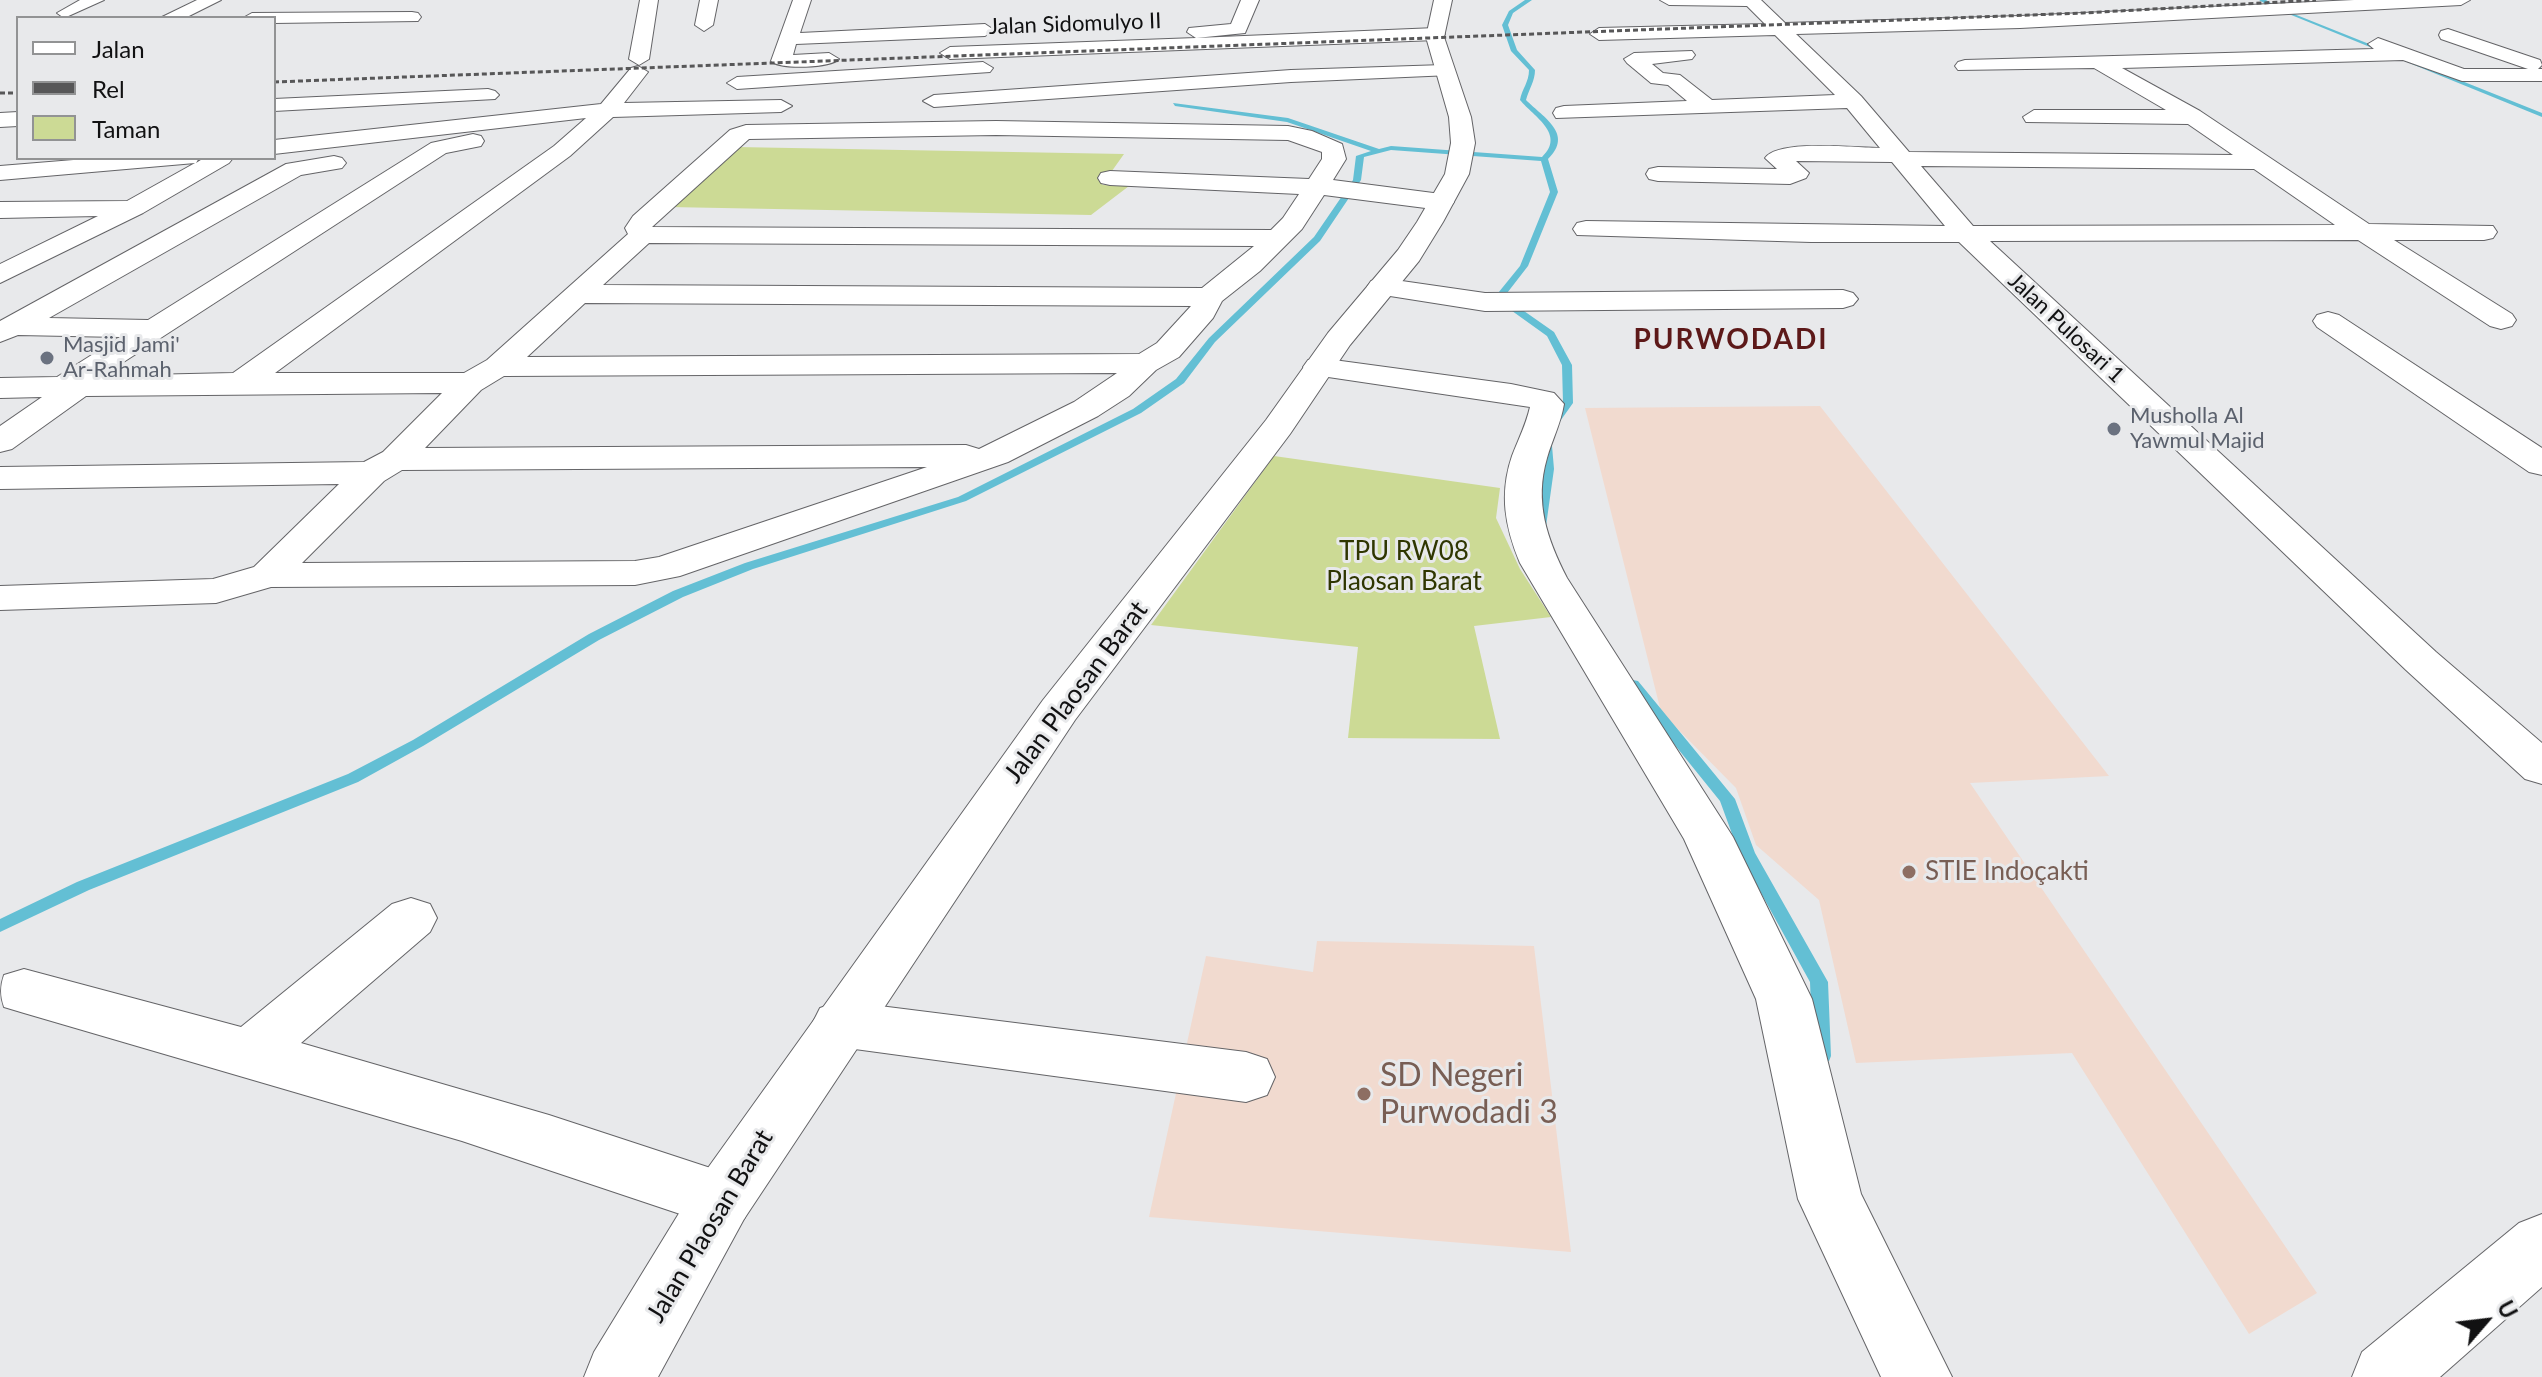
<!DOCTYPE html>
<meta charset="utf-8">
<style>
body{margin:0}
#map{position:relative;width:2542px;height:1377px;overflow:hidden;background:#e8e9eb;font-family:Lato,sans-serif}
canvas{display:block}
.legend{position:absolute;left:16px;top:16px;width:260px;height:144px;box-sizing:border-box;background:#e8e9eb;border:2px solid #929394;margin:0;padding:10px 14px;list-style:none;font-size:24px;color:#111112}
.legend li{display:flex;align-items:center;gap:16px;height:40px}
.legend b{width:40px;border:2px solid #929394}
.north{position:absolute;left:2446px;top:1281px;width:80px;height:80px;-webkit-text-stroke:6px #e8e9eb;paint-order:stroke;rotate:62deg;font-size:22px;font-weight:700;line-height:32px;text-align:center;color:#111112}
.north::after{content:'';display:block;margin:auto;width:28px;height:36px;background:#111112;clip-path:polygon(50% 0,100% 100%,50% 72%,0 100%)}
</style>
<div id="map">
<canvas width="2542" height="1377"></canvas>
<ul class="legend">
<li><b style="height:10px;background:#fff"></b>Jalan</li>
<li><b style="height:10px;background:#575758"></b>Rel</li>
<li><b style="height:22px;background:#ccda95"></b>Taman</li>
</ul>
<div class="north">U</div>
</div>
<script>
const g = document.querySelector('canvas').getContext('2d');
g.lineJoin = 'round';
function fillPath(path, color) { g.fillStyle = color; g.fill(path, 'evenodd'); }
function trace(path, color, width, dash) { g.strokeStyle = color; g.lineWidth = width; g.lineCap = dash ? 'butt' : 'round'; g.setLineDash(dash || []); g.stroke(path); }
function write(font, color, halo, rows, align = 'center') {
  g.font = font + ' Lato,sans-serif'; g.lineWidth = 6; g.setLineDash([]); g.textBaseline = 'middle'; g.strokeStyle = halo; g.fillStyle = color; for (const [text, x, y, turn = 0] of rows) {
    g.save(); g.translate(x, y); g.rotate((+turn || 0) * Math.PI / 180); g.textAlign = isNaN(turn) ? turn : align; if (halo) g.strokeText(text, 0, 0); g.fillText(text, 0, 0); g.restore();
  }
}
fillPath(new Path2D(`
 M1820 406 2109 776 1970 783 2317 1293 2249 1334 2072 1053 1856 1063 1819 900 1756 845 1736 788 1661 712 1585 408Z
 M1317 941 1534 946 1571 1252 1149 1217 1206 956 1313 972Z`), '#f1dacf');
fillPath(new Path2D(`
 M736 147 1124 154 1102 185 1129 186 1091 215 669 207Z
 M1274 456 1500 488 1496 518 1520 569 1551 617 1474 626 1500 739 1348 738 1358 647 1151 625Z`), '#ccda95');
fillPath(new Path2D(`
 M1525 0H1532L1513 13 1508 25 1517 50 1535 70C1535 81 1529 89 1526 100 1544 118 1574 134 1548 159L1558 192 1528 266 1504 297 1554 332 1572 365 1573 403 1551 434 1554 469 1546 526H1538L1536 523 1542 469 1541 434 1563 403 1562 365 1547 336 1494 298 1520 266 1550 192 1541 161 1391 150 1364 157 1361 180 1320 241 1215 342 1184 383 1141 413 966 501 753 569 683 597 599 640 423 746 358 782 89 890 0 932V919L77 882 348 774 413 740 589 634 673 591 745 563 958 497 1133 409 1176 379 1209 338 1314 237 1353 180 1356 156 1371 151 1287 122 1175 106 1173 103 1288 118 1379 149 1391 146 1542 157C1566 134 1534 117 1520 100 1522 89 1529 82 1529 70L1511 51 1502 25 1509 11Z
 M2259 0H2266L2274 5 2269 6Z
 M2279 8 2542 113V117L2279 10Z
 M1633 680 1638 681 1735 799 1755 853 1828 982 1831 1056 1829 1061 1822 1064 1815 1061 1813 1056 1810 982 1739 853 1720 801 1628 687 1626 684Z`), '#63bfd4');
const minor = new Path2D(`
 M80 0H104L64 18 57 13Z
 M197 0H221L185 18H160Z
 M640 0H658L649 59 639 65 629 59Z
 M700 0H718L713 25 704 31 695 25Z
 M793 0H811L800 33 985 24 994 30 985 36 796 44 793 55 829 53 839 59C830 68 780 70 771 61Z
 M1241 0H1259L1245 33 1196 38 1436 28 1445 34 1436 40 950 59 940 53 950 47 1196 38 1187 32 1189 28 1231 24Z
 M1660 0H1761L1785 23 2020 16 2354 0H2470L2461 5 2020 28 1796 34 1861 96 1909 152 2233 155 2188 124 2026 122 2023 117 2034 110H2166L2094 68 1958 70 1955 66 1958 62 1965 60 2374 49 2368 44 2378 38 2464 69H2528L2441 39 2439 35 2441 31 2448 29 2540 60 2542 65 2538 69H2542V81H2462L2403 60 2122 68 2200 111 2369 224 2493 226 2497 232 2493 238 2484 240H2394L2512 314 2516 320 2512 326 2501 329 2490 326 2358 240 1990 241 2436 652 2542 743V784L2525 779 2406 670 1959 242H1811L1577 235 1573 229 1577 223 1586 221 1945 226 1892 162 1796 161 1809 173 1806 178 1790 184 1658 181 1649 179 1646 174 1649 169 1658 167 1777 169 1765 158C1779 139 1856 148 1880 148L1847 108 1556 118 1553 113 1556 108 1564 106 1687 101 1668 85 1651 83 1627 63 1624 59 1634 53 1692 51 1695 55 1692 59 1652 64 1663 73 1680 75 1712 100 1835 95 1775 35 1599 40 1590 34 1599 28 1765 24 1747 6 1669 5ZM1921 166 2254 169 2335 225 1973 226Z
 M412 12 418 13 421 17 418 21 274 23V18H243L252 13Z
 M983 62 993 68 990 72 737 89 727 83 737 77Z
 M1444 65 1454 71 1451 75 1291 82 934 107 923 101 934 95 1291 70Z
 M638 66 648 72 624 103 781 100 792 106 781 112 613 117 570 156 275 373H464L487 360 628 234 625 228 633 216 730 130 746 125 996 121 1288 126 1312 131 1342 144 1346 159 1333 180 1441 194 1450 197 1454 202 1450 207 1441 210 1324 195 1302 229 1260 271 1222 301 1213 318 1179 357 1156 370 1129 396 1098 416 1008 462 680 576 635 585 271 587 216 603 0 610V586L213 579 254 567 339 484 0 489V467L364 462 383 452 442 393 86 396 12 449 0 452V426L42 397 0 398V378L57 377 120 337 18 335 0 342V321L286 164 334 156 342 158 346 163 342 168 301 175 49 318 148 320 431 143 473 134 481 136 484 141 481 146 446 153 102 376 233 373 554 146 586 118 274 154V140L601 104 631 68ZM996 135 1288 140 1322 152V159L1309 179 1110 171 1101 173 1098 178 1101 183 1110 185 1299 194 1283 218 1271 230 652 227 749 139ZM649 243 1254 246 1202 288 603 285ZM585 303 1191 306 1157 343 1139 354 527 357ZM1117 373 1074 402 979 449 966 445 425 448 481 390 504 376ZM927 467 659 557 635 561 302 563 384 481 402 470Z
 M488 89 495 91 499 95 495 99 274 111V99Z
 M18 112V126L0 127V113Z
 M98 158H199L196 163 204 158H233L229 163 143 213 0 283V264L98 216 0 218V202L127 201 195 163 0 180V166Z
 M1381 278 1485 293 1843 290 1853 293 1858 299 1853 305 1843 308 1485 311 1371 293 1367 287 1371 281Z
 M2328 312 2339 315 2542 448V475L2529 472 2317 327 2313 321 2317 315Z
 M1319 358 1511 384 1554 393 1564 404C1561 423 1552 440 1547 458 1534 502 1547 539 1567 578L1733 837 1812 999 1861 1194 1952 1377H1881L1798 1199 1756 999 1684 839 1520 563C1505 527 1499 494 1512 456 1518 440 1526 425 1530 407L1308 374 1303 367 1308 360Z
 M411 898 430 904 437 918 430 932 301 1043 549 1115 744 1179 754 1199 744 1219 722 1228 462 1141 24 1013 4 1007C0 996 0 986 4 975L24 969 241 1027 392 904Z
 M840 1001 1246 1052 1267 1059 1275 1077 1267 1095 1246 1102 840 1047 820 1040 812 1024 820 1008Z`);
const tertiary = new Path2D(`
 M1434 0H1452L1444 37 1471 117 1475 143 1469 174 1443 222 1419 261 1350 345 1290 434 1075 720 744 1219 658 1377H584L594 1352 700 1179 1043 700 1266 420 1328 333 1398 250 1417 222 1445 174 1451 143 1449 117 1426 37Z`);
const trunk = new Path2D(`
 M2542 1214V1287L2440 1377H2352L2362 1352 2519 1223Z`);
trace(minor, '#646467', 2);
trace(tertiary, '#646467', 2);
trace(trunk, '#646467', 2);
fillPath(minor, '#fff');
fillPath(tertiary, '#fff');
fillPath(trunk, '#fff');
trace(new Path2D(`
 M274 82 2083 13 2316 0
 M0 93H18`), '#575758', 3, [5, 3]);
for (const [x, y, r, color] of [
 [47,358,8,"#6b7280"],
 [2114,429,8,"#6b7280"],
 [1909,872,8,"#8d6e63"],
 [1364,1094,8,"#8d6e63"]
]) { const dot = new Path2D(); dot.arc(x, y, r, 0, 2 * Math.PI); g.fillStyle = color; g.fill(dot); trace(dot, '#e8e9eb', 3); }
write('22px', '#111112', '#e8e9eb', [
 ["Jalan Sidomulyo II",1075,24,-2],
 ["Jalan Pulosari 1",2066,328,43]
]);
write('22px', '#5b616d', '#e8e9eb', [
 ["Masjid Jami'",63,345],
 ["Ar-Rahmah",63,370],
 ["Musholla Al",2130,416],
 ["Yawmul Majid",2130,441]
], 'left');
write('26px', '#2f3600', '#e8e9eb', [
 ["TPU RW08",1404,552],
 ["Plaosan Barat",1404,582]
]);
write('26px', '#111112', '#e8e9eb', [
 ["Jalan Plaosan Barat",1076,692,-53],
 ["Jalan Plaosan Barat",710,1226,-59]
]);
write('26px', '#785e54', '#e8e9eb', [
 ["STIE Indoçakti",1925,872]
], 'left');
g.letterSpacing = '2px';
write('bold 28px', '#5d1919', '#e8e9eb', [
 ["PURWODADI",1731,340]
]);
g.letterSpacing = '0px';
write('32px', '#785e54', '#e8e9eb', [
 ["SD Negeri",1380,1076],
 ["Purwodadi 3",1380,1113]
], 'left');
</script>
